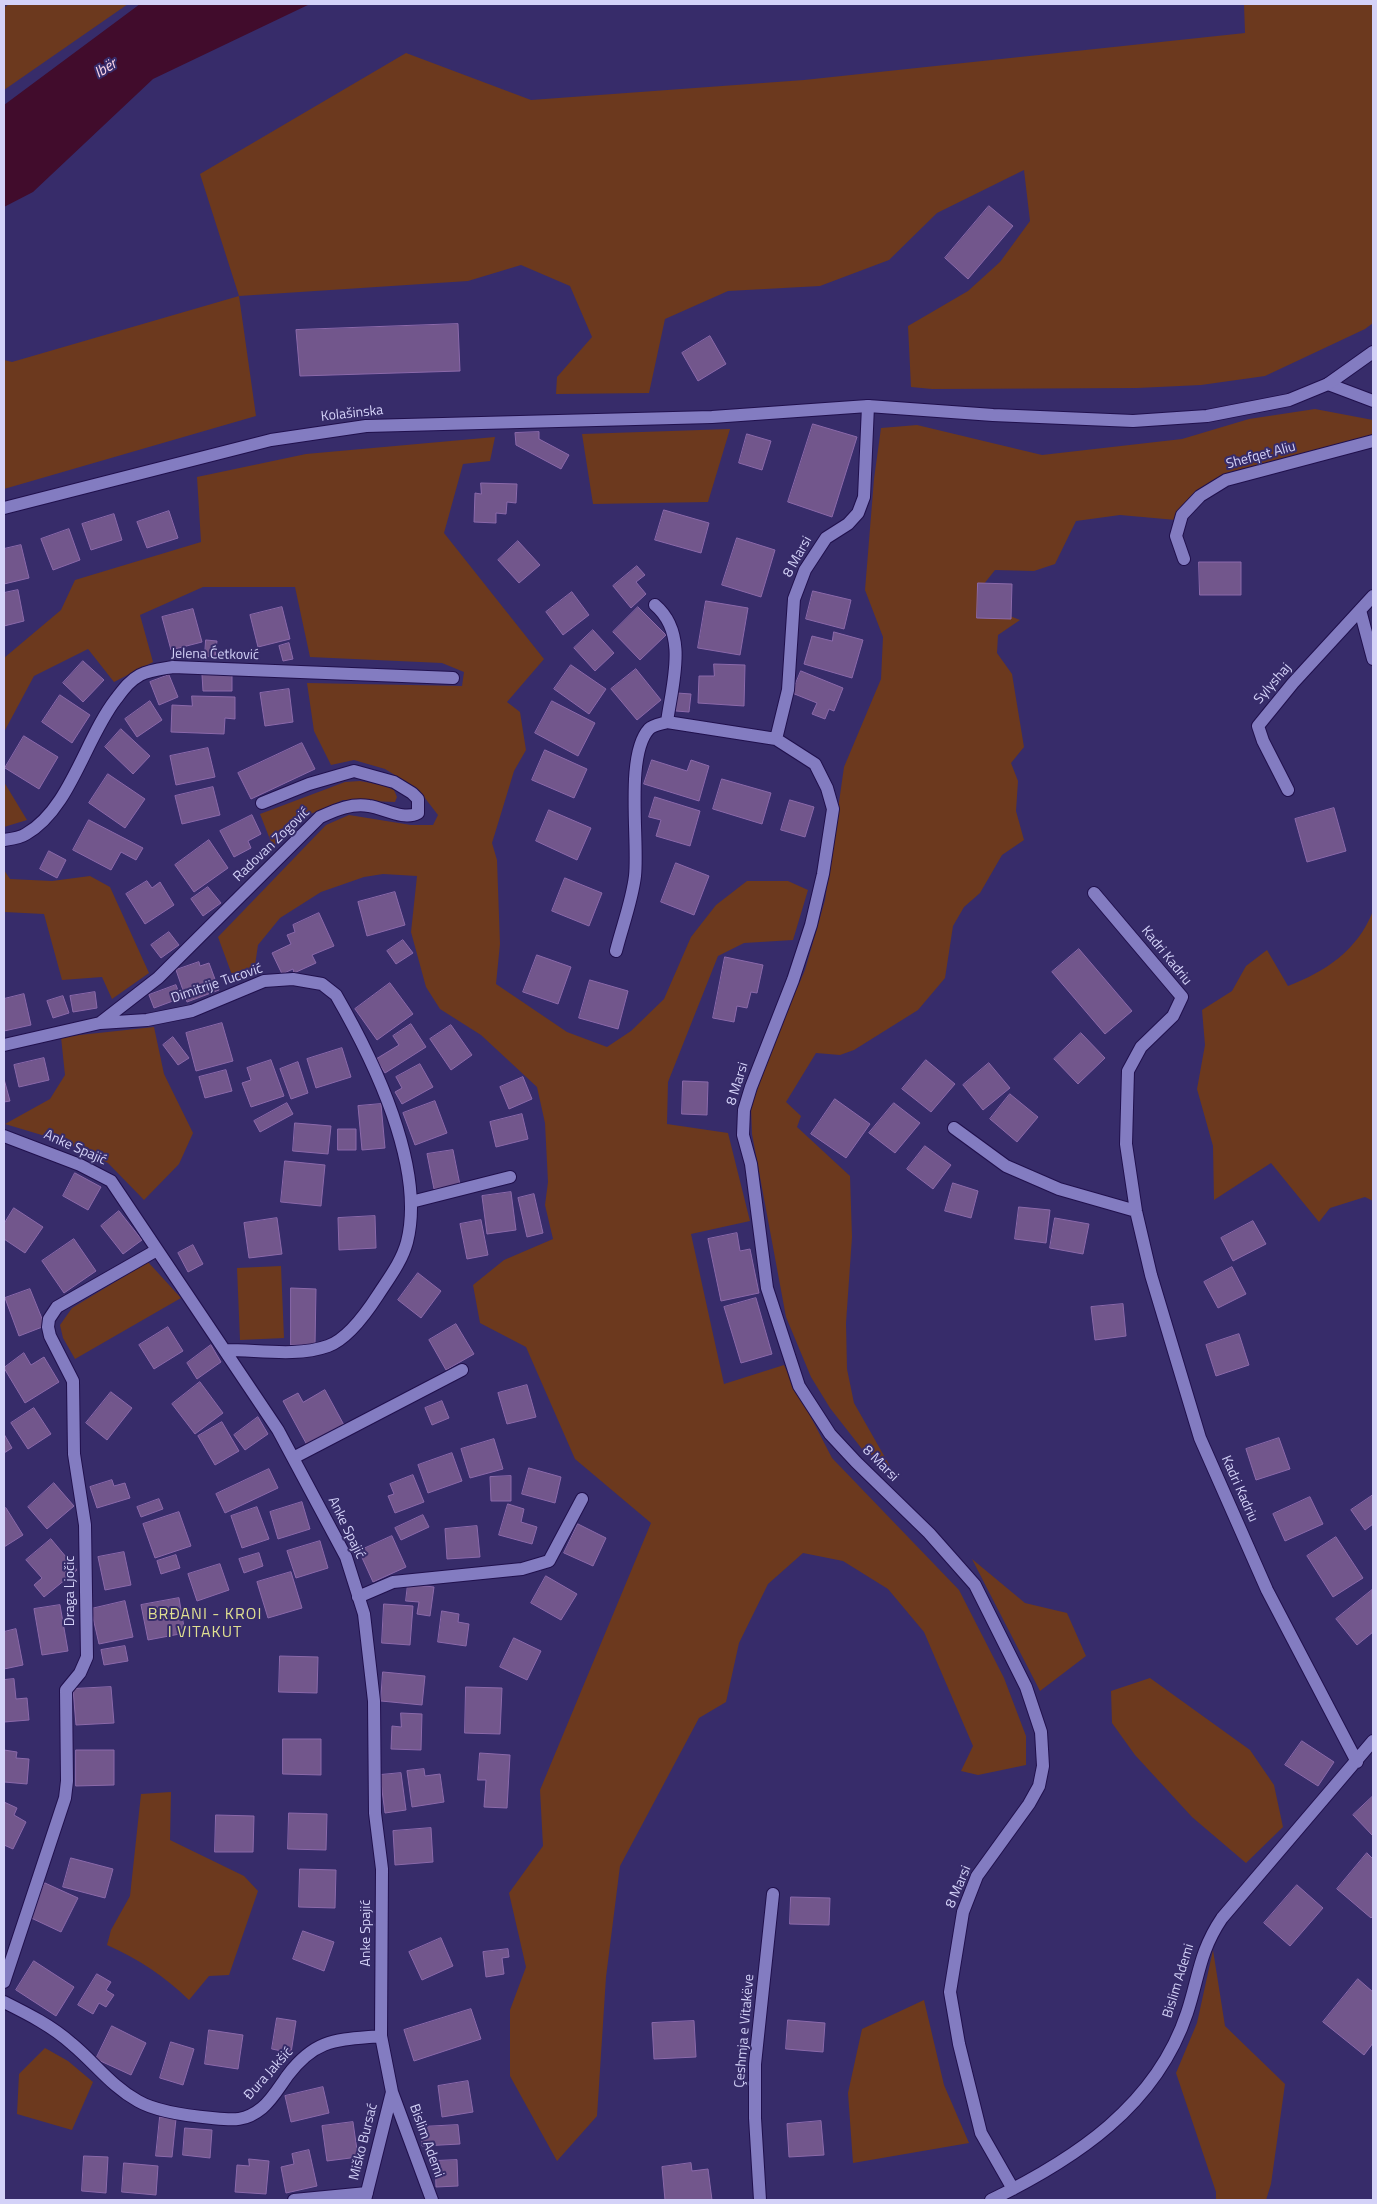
<!DOCTYPE html>
<meta charset="utf-8">
<style>
body{margin:0}
#map{position:relative;width:1377px;height:2204px;overflow:hidden;background:#372c6a;font-family:"Titillium Web",sans-serif}
canvas{display:block}
.frame{position:absolute;inset:0;border:5px solid #d4d2f8;pointer-events:none}
</style>
<div id="map">
<canvas width="1377" height="2204"></canvas>
<div class="frame"></div>
</div>
<script>
const g = document.querySelector('canvas').getContext('2d');
g.lineJoin = 'round';
function fillPath(path, color) { g.fillStyle = color; g.fill(path, 'evenodd'); }
function trace(path, color, width, dash) { g.strokeStyle = color; g.lineWidth = width; g.lineCap = dash ? 'butt' : 'round'; g.setLineDash(dash || []); g.stroke(path); }
function write(font, color, halo, rows, align = 'center') {
  g.font = font + ' "Titillium Web",sans-serif'; g.lineWidth = 4; g.setLineDash([]); g.textBaseline = 'middle'; g.strokeStyle = halo; g.fillStyle = color; for (const [text, x, y, turn = 0] of rows) {
    g.save(); g.translate(x, y); g.rotate((+turn || 0) * Math.PI / 180); g.textAlign = isNaN(turn) ? turn : align; if (halo) g.strokeText(text, 0, 0); g.fillText(text, 0, 0); g.restore();
  }
}
fillPath(new Path2D(`
 M9 4H128L4 90V8Z
 M1244 4H1373V323L1365 329 1265 376 1201 385 1137 388 932 389 911 387 908 326 968 291 1000 262 1030 221 1024 170 937 213 889 260 820 286 728 291 665 319 649 393 556 394 557 377 592 337 570 286 521 265 468 281 239 296 256 416 4 489V360L12 362 239 296 200 174 406 53 531 100 804 80 1245 33Z
 M1315 409 1373 420V440L1223 477 1176 520 1120 515 1076 521 1055 564 1034 571 995 570 980 589 987 607 1020 620 998 635 997 653 1012 674 1024 747 1011 763 1018 781 1016 811 1024 840 1002 855 980 893 964 907 953 926 945 978 918 1010 854 1050 840 1055 816 1053 786 1102 801 1116 797 1127 850 1176 852 1237 846 1323 847 1369 854 1403 891 1468 862 1449 830 1408 811 1377 786 1317 752 1134 751 1107 770 1050 805 970 825 900 844 767 881 679 883 637 865 590 874 479 881 428 917 425 1042 455 1182 439 1249 419Z
 M730 429 708 502 593 504 582 434Z
 M495 437 490 461 463 464 444 533 544 659 507 702 520 712 526 750 514 771 492 843 497 860 500 944 496 984 567 1032 607 1047 631 1031 664 999 691 937 716 905 747 881H788L808 890 793 940 744 943 718 956 668 1082 667 1124 728 1133 750 1221 691 1234 724 1384 784 1365 832 1458 959 1590 1004 1678 1026 1736V1765L978 1775 961 1771 973 1746 924 1632 888 1589 843 1561 803 1553 768 1584 739 1643 726 1702 699 1718 620 1866 606 1977 597 2116 557 2161 510 2076V2010L526 1967 509 1893 543 1846 540 1790 651 1523 575 1459 526 1347 480 1323 473 1285 504 1260 553 1239 545 1205 548 1182 545 1123 537 1087 481 1035 440 1009 426 987 411 932 417 876 383 874 364 877 321 892 280 918 258 945 254 972 235 983 218 937 326 825 349 815 411 825H433L438 815 418 789 385 769 354 760 331 765 314 731 307 683 462 686 464 672 442 663 310 657 295 587H203L140 615 153 662 114 682 88 649 34 676 4 732V658L61 610 75 580 201 542 197 477 306 454Z
 M360 781 382 785 394 790 397 797 395 802 343 800 306 816 273 847 260 814 345 782Z
 M4 782 27 820 4 827Z
 M4 870 10 879 52 881 90 876 110 887 149 973 112 999 102 977 62 980 44 914 4 912Z
 M1373 911V1201L1365 1197 1330 1208 1319 1222 1271 1163 1214 1200 1213 1146 1197 1089 1205 1045 1202 1010 1232 991 1246 966 1267 950 1288 986C1325 972 1358 950 1373 911Z
 M154 1027 164 1074 193 1133 179 1164 144 1200 108 1163 65 1142 5 1124 50 1099 65 1075 61 1037Z
 M148 1262 181 1298 75 1359 63 1338 60 1325 72 1308Z
 M281 1266 284 1338 240 1340 237 1268Z
 M972 1559 1025 1603 1067 1613 1086 1656 1040 1691Z
 M1150 1678 1250 1750 1274 1785 1283 1827 1246 1863 1192 1817 1135 1755 1112 1723 1111 1691Z
 M171 1792 170 1840 244 1876 258 1891 229 1975 209 1976 189 2000C164 1976 139 1959 107 1945L111 1930 130 1896 141 1794Z
 M1213 1950 1225 2026 1285 2084 1271 2184 1266 2200H1216V2192L1176 2073 1197 2023Z
 M924 2000 944 2085 969 2143 853 2163 848 2093 862 2029Z
 M45 2048 68 2061 93 2082 72 2130 17 2114 19 2074Z`), '#6c391e');
fillPath(new Path2D(`
 M140 4H310L153 79 33 192 4 207V105Z`), '#410c2c');
const building = new Path2D(`
 M989 206 1013 226 968 279 945 258Z
 M458 324 460 371 300 376 296 330Z
 M710 336 726 364 698 381 682 353Z
 M813 424 857 437 832 517 788 502Z
 M539 432V439L569 455 561 469 516 445 515 433Z
 M747 434 771 441 762 470 739 463Z
 M481 483 517 484 516 503 507 502 506 514 496 513V523L474 522 475 493 481 494Z
 M664 510 709 523 701 553 655 540Z
 M169 511 178 538 147 548 137 522Z
 M114 514 122 540 91 550 82 524Z
 M69 529 80 560 53 570 41 539Z
 M737 538 775 550 761 597 722 585Z
 M518 541 540 565 519 583 498 560Z
 M21 545 29 578 4 584V549Z
 M1199 562H1241V595H1200Z
 M637 566 645 575 636 582 646 594 631 608 613 586Z
 M978 583 1012 584 1011 619 977 618Z
 M18 590 24 621 4 626V593Z
 M813 591 851 600 844 629 806 619Z
 M572 592 589 615 563 635 546 612Z
 M706 601 748 608 740 655 698 648Z
 M282 607 290 639 258 647 250 615Z
 M638 607 666 635 640 660 613 632Z
 M193 609 202 642 171 650 162 617Z
 M593 630 614 653 595 671 574 648Z
 M834 632 863 640 852 678 804 664 812 636 832 641Z
 M206 640 217 641 215 657 205 656Z
 M289 643 293 659 283 661 279 646Z
 M83 661 104 680 83 702 63 683Z
 M714 664 745 665 744 706 698 703 699 676H714Z
 M571 665 606 689 589 714 554 689Z
 M636 669 661 700 637 720 611 689Z
 M801 671 843 688 834 711 829 709 825 719 812 714 817 703 792 693Z
 M232 674V691H203L202 675Z
 M169 675 178 697 159 705 150 682Z
 M289 689 293 722 265 726 260 693Z
 M677 693 691 694 689 712 676 711Z
 M60 695 90 715 72 743 42 722Z
 M192 696 235 697V719L225 718 224 734 171 732 172 705 192 706Z
 M150 701 162 720 137 737 125 719Z
 M552 701 595 723 578 756 535 733Z
 M121 729 150 756 133 774 105 747Z
 M24 736 58 757 39 789 5 768Z
 M302 743 315 769 251 799 238 773Z
 M208 748 215 777 176 785 170 756Z
 M545 750 587 769 574 798 532 780Z
 M652 760 687 771 691 760 709 766 699 801 644 784Z
 M108 774 145 799 125 828 89 803Z
 M722 779 771 793 762 824 713 809Z
 M213 787 220 815 182 824 175 796Z
 M655 797 700 811 690 846 656 836 661 820 649 817Z
 M790 800 814 807 805 837 781 830Z
 M1334 808 1346 851 1307 862 1295 819Z
 M549 810 591 828 577 860 536 841Z
 M252 815 261 834 248 841 251 848 234 857 220 831Z
 M89 820 143 848 136 860 121 852 111 870 73 850Z
 M209 840 228 868 194 892 175 865Z
 M49 851 66 860 57 878 40 869Z
 M676 863 709 876 694 915 661 902Z
 M565 878 602 893 589 926 552 911Z
 M147 881 152 888 160 882 174 905 145 924 126 894Z
 M208 887 221 903 203 916 191 899Z
 M395 892 405 925 367 936 358 902Z
 M319 913 334 946 312 955 316 963 294 973 293 969 282 974 272 953 291 944 287 935 295 932 293 925Z
 M169 932 179 945 161 958 151 945Z
 M403 940 413 953 396 964 387 951Z
 M1079 949 1132 1011 1105 1034 1052 972Z
 M537 955 571 967 558 1004 523 992Z
 M725 957 763 965 757 993 751 992 747 1008 737 1006 734 1022 713 1018Z
 M199 962 200 966 209 963 219 990 187 1002 176 970Z
 M590 980 628 991 618 1029 579 1018Z
 M390 983 413 1014 377 1040 355 1009Z
 M176 985 181 998 154 1008 149 995Z
 M95 992 97 1008 73 1012 70 996Z
 M24 994 31 1025 4 1031V999Z
 M63 996 69 1013 53 1018 47 1001Z
 M222 1023 233 1061 196 1071 186 1033Z
 M411 1024 426 1047 385 1073 376 1059 399 1045 393 1036Z
 M451 1025 472 1055 451 1070 430 1039Z
 M1081 1033 1105 1058 1078 1084 1054 1059Z
 M173 1037 189 1058 178 1065 163 1045Z
 M342 1048 351 1077 316 1088 307 1059Z
 M44 1058 49 1080 19 1087 14 1065Z
 M271 1060 284 1096 251 1107 242 1083 251 1080 247 1068Z
 M926 1060 955 1084 931 1112 902 1089Z
 M298 1062 308 1093 291 1099 280 1069Z
 M989 1063 1010 1088 983 1110 963 1085Z
 M420 1064 433 1087 402 1104 395 1092 402 1088 396 1077Z
 M226 1070 232 1091 205 1098 199 1077Z
 M523 1077 532 1099 509 1109 500 1087Z
 M4 1079 10 1101 4 1102Z
 M683 1081 708 1082 707 1115 682 1114Z
 M1010 1094 1038 1117 1017 1142 990 1119Z
 M835 1099 870 1124 846 1158 811 1134Z
 M435 1101 447 1133 415 1145 403 1113Z
 M287 1103 293 1114 260 1132 254 1121Z
 M894 1103 920 1123 895 1153 869 1133Z
 M381 1104 385 1148 362 1150 358 1106Z
 M522 1114 528 1139 496 1147 490 1122Z
 M295 1123 331 1126 328 1154 293 1151Z
 M338 1129H356V1150H338Z
 M925 1146 951 1165 933 1189 907 1169Z
 M453 1150 460 1185 434 1189 427 1154Z
 M285 1161 325 1165 321 1206 281 1202Z
 M75 1173 101 1187 88 1210 63 1196Z
 M953 1183 978 1191 971 1218 945 1211Z
 M511 1192 516 1230 487 1234 482 1196Z
 M534 1194 543 1233 527 1237 518 1198Z
 M1019 1207 1050 1210 1046 1243 1015 1239Z
 M14 1208 43 1227 25 1253 4 1239V1224Z
 M119 1211 142 1240 123 1254 101 1226Z
 M375 1216 376 1248 339 1250 338 1218Z
 M277 1218 282 1254 249 1258 244 1223Z
 M1055 1218 1089 1224 1083 1254 1050 1248Z
 M481 1220 488 1255 467 1259 460 1224Z
 M1253 1221 1266 1244 1233 1261 1221 1238Z
 M737 1233 740 1251 750 1249 759 1293 721 1301 708 1239Z
 M74 1239 96 1271 64 1293 42 1261Z
 M193 1245 203 1264 188 1272 178 1253Z
 M1232 1267 1246 1294 1218 1308 1204 1282Z
 M418 1273 441 1291 421 1318 398 1300Z
 M291 1288 316 1289 315 1345H291Z
 M30 1289 45 1326 19 1336 5 1298Z
 M756 1298 772 1354 741 1363 724 1307Z
 M1123 1304 1126 1336 1095 1340 1091 1307Z
 M456 1324 474 1354 446 1370 429 1340Z
 M168 1327 183 1351 154 1369 139 1345Z
 M1239 1334 1249 1365 1216 1376 1206 1345Z
 M211 1345 221 1362 197 1379 187 1363Z
 M24 1353 31 1365 44 1357 59 1382 25 1403 4 1368Z
 M200 1382 223 1413 195 1434 172 1404Z
 M527 1385 536 1417 507 1424 498 1393Z
 M325 1390 344 1425 307 1445 283 1401 298 1393 303 1402Z
 M111 1392 132 1408 107 1440 86 1423Z
 M442 1401 449 1418 432 1425 425 1408Z
 M34 1408 51 1434 28 1449 11 1423Z
 M258 1417 268 1434 245 1450 234 1435Z
 M222 1422 239 1451 215 1465 198 1436Z
 M4 1434 12 1448 4 1453Z
 M1279 1438 1290 1469 1256 1480 1246 1449Z
 M494 1439 503 1469 470 1478 461 1449Z
 M452 1453 462 1481 428 1493 418 1465Z
 M529 1468 561 1477 555 1503 522 1494Z
 M269 1469 278 1488 225 1513 216 1494Z
 M413 1475 424 1502 395 1513 388 1496 394 1494 390 1484Z
 M511 1476V1501H491L490 1477Z
 M112 1480 114 1486 125 1483 130 1498 97 1508 90 1487Z
 M54 1483 74 1506 47 1529 28 1507Z
 M1373 1495V1524L1365 1530 1351 1510Z
 M1310 1497 1323 1524 1285 1541 1273 1514Z
 M159 1499 163 1509 141 1517 137 1507Z
 M302 1502 310 1529 278 1539 270 1512Z
 M508 1504 524 1509 521 1522 537 1527 532 1544 499 1535Z
 M257 1507 269 1539 242 1548 231 1516Z
 M6 1508 23 1535 4 1547V1509Z
 M179 1512 191 1546 155 1558 143 1524Z
 M423 1515 429 1527 401 1540 395 1528Z
 M578 1524 606 1538 593 1566 564 1553Z
 M477 1526 480 1557 447 1559 445 1529Z
 M392 1536 406 1567 373 1582 359 1551Z
 M1336 1537 1363 1578 1333 1597 1307 1556Z
 M51 1539 77 1570 44 1597 34 1585 42 1578 26 1560Z
 M320 1541 328 1568 296 1578 287 1551Z
 M124 1552 131 1585 105 1590 98 1557Z
 M259 1553 263 1566 244 1573 239 1559Z
 M176 1555 180 1568 161 1574 157 1561Z
 M220 1564 229 1590 197 1601 188 1574Z
 M291 1572 302 1608 268 1618 257 1582Z
 M546 1576 577 1594 561 1620 531 1603Z
 M408 1584 434 1587 430 1616 417 1614 419 1602 406 1601Z
 M1372 1590 1373 1632 1357 1645 1336 1619Z
 M179 1598 185 1633 148 1640 141 1605Z
 M125 1601 133 1637 99 1644 91 1609Z
 M384 1604 413 1606 410 1645 382 1643Z
 M60 1605 68 1651 42 1655 34 1609Z
 M442 1611 459 1614 458 1622 469 1624 466 1646 438 1642Z
 M16 1629 23 1665 4 1669V1632Z
 M514 1638 541 1651 527 1680 500 1667Z
 M125 1646 128 1661 104 1665 101 1650Z
 M280 1656 318 1657 317 1693 279 1692Z
 M383 1672 425 1676 422 1705 381 1701Z
 M14 1679 16 1699 27 1698 29 1720 4 1722V1680Z
 M111 1687 114 1723 76 1725 73 1689Z
 M466 1687 502 1688 500 1734 465 1733Z
 M401 1713 422 1714 421 1750 391 1749 392 1726 401 1727Z
 M283 1739H321V1775L283 1774Z
 M1302 1741 1334 1762 1318 1786 1285 1765Z
 M4 1750 17 1752 16 1758 29 1759 27 1784 4 1782Z
 M76 1750H114V1785L76 1786Z
 M480 1753 510 1755 507 1808 484 1807 486 1780H478Z
 M424 1769 425 1776 440 1774 444 1802 412 1807 407 1771Z
 M401 1773 406 1810 385 1813 380 1775Z
 M1373 1796V1836L1353 1815Z
 M4 1802 17 1808 14 1815 26 1822 13 1849 4 1845Z
 M289 1813 327 1814 326 1850 288 1849Z
 M216 1815 254 1816 253 1852H215Z
 M431 1828 433 1862 395 1865 393 1831Z
 M1367 1853 1373 1859V1916L1371 1918 1337 1889Z
 M71 1858 113 1869 105 1898 63 1887Z
 M300 1869 336 1870 335 1908 299 1907Z
 M45 1883 78 1898 61 1932 29 1917Z
 M1297 1885 1323 1908 1290 1946 1264 1923Z
 M791 1897 830 1898 829 1925 790 1924Z
 M303 1931 334 1942 324 1971 293 1959Z
 M441 1938 453 1966 422 1980 409 1952Z
 M508 1949 509 1957 502 1958 504 1974 486 1977 483 1952Z
 M34 1961 74 1987 56 2016 16 1990Z
 M97 1974 111 1982 106 1990 114 1995 106 2007 99 2003 93 2014 78 2005Z
 M1358 1979 1373 1992V2043L1364 2055 1323 2022Z
 M471 2009 481 2039 414 2061 404 2030Z
 M277 2018 296 2021 291 2053 272 2049Z
 M788 2020 825 2023 823 2052 786 2049Z
 M694 2021 696 2057 654 2059 652 2023Z
 M112 2026 146 2043 131 2075 96 2059Z
 M209 2030 243 2035 238 2069 205 2064Z
 M171 2042 194 2049 183 2085 160 2078Z
 M468 2081 473 2112 442 2117 438 2086Z
 M323 2087 329 2113 291 2122 285 2096Z
 M160 2117 176 2119 172 2157 156 2156Z
 M821 2121 824 2155 789 2157 787 2124Z
 M353 2122 358 2157 327 2161 322 2126Z
 M458 2125 460 2144 422 2146 421 2127Z
 M185 2128 212 2130 210 2158 183 2155Z
 M309 2150 317 2186 286 2193 281 2167 294 2164 292 2154Z
 M84 2156 108 2157 106 2193 82 2191Z
 M249 2159 269 2161 266 2194 235 2192 237 2165 249 2166Z
 M457 2160 458 2186 436 2187 435 2161Z
 M124 2163 158 2166 156 2195 122 2192Z
 M691 2163 692 2171 708 2169 712 2200H665L662 2167Z`);
fillPath(building, '#72568c');
trace(building, '#8b69aa', 1);
const street = new Path2D(`
 M1328 384 1373 401
 M1184 559 1176 536 1182 515 1200 496 1226 480 1373 441
 M655 605C689 634 672 684 667 722
 M1360 610 1373 659
 M776 739 815 764 827 788 833 809 823 874 811 925 793 980 751 1087 744 1110 743 1135 751 1164 767 1288 799 1386 830 1434 856 1462 929 1533 975 1585 1026 1687 1041 1732 1043 1766 1039 1786 1029 1804 977 1876 963 1912 950 1992 959 2044 981 2133 1013 2189
 M1288 790 1263 741 1258 726 1293 683 1373 596
 M4 840C11 839 20 838 26 834 70 809 85 739 116 699 123 690 129 681 140 675 150 670 162 669 173 667L453 678
 M1094 893 1182 997 1173 1016 1141 1047 1128 1071 1126 1144 1136 1211 1151 1275 1200 1438 1267 1590 1357 1762
 M616 951C622 927 632 901 635 876 639 841 625 755 649 729 653 725 661 724 667 722L776 739 788 690 794 599 805 570 826 538 848 524 858 513 864 497 868 406
 M100 1023 158 978 320 817C336 810 351 803 369 806 384 808 403 821 418 813V799L412 793 394 782 354 771 309 784 262 803
 M4 1045 100 1023 147 1020 192 1011 264 981 293 979 322 984 336 995C373 1059 426 1167 407 1242 402 1261 389 1278 378 1295 367 1312 348 1339 328 1346 297 1357 259 1350 226 1350
 M954 1128 1006 1166 1059 1189 1136 1211
 M4 1136 80 1165 111 1181 278 1430 346 1557 364 1614 374 1701 375 1813 382 1869 381 2036 392 2092 432 2200
 M411 1202 510 1177
 M293 1458 462 1370
 M358 1597 393 1582 522 1569 549 1561 582 1499
 M4 1982 65 1798 67 1781 66 1690 80 1673 87 1657 85 1525 74 1454 73 1381 50 1336 48 1327 49 1319 57 1307 157 1250
 M4 2002C28 2014 52 2026 72 2044 95 2063 111 2086 138 2101 157 2112 190 2116 212 2118 232 2120 245 2122 262 2108 272 2100 280 2086 288 2075 316 2038 337 2040 381 2036
 M294 2200 367 2193
 M365 2200 392 2092
 M760 2200 755 2118V2064L773 1894
 M991 2200C1075 2159 1156 2106 1187 2013 1199 1977 1199 1952 1222 1918L1373 1741`);
const secondary = new Path2D(`
 M4 508 271 440 366 426 712 417 868 406 993 415 1133 421 1207 416 1289 400 1328 384 1373 352`);
trace(street, '#20104d', 14);
trace(secondary, '#20104d', 14);
trace(street, '#837cc1', 12);
trace(secondary, '#837cc1', 12);
write('14px', '#d4d2f8', '#372c6a', [
 ["Kolašinska",352,414,-6],
 ["Shefqet Aliu",1261,456,-15],
 ["8 Marsi",798,557,-61],
 ["Jelena Ćetković",215,655,1],
 ["Sylyshaj",1273,684,-49],
 ["Radovan Zogović",272,845,-44],
 ["Kadri Kadriu",1166,956,51],
 ["Dimitrije Tucović",217,984,-19],
 ["8 Marsi",738,1084,-73],
 ["Anke Spajić",75,1148,24],
 ["8 Marsi",880,1464,45],
 ["Kadri Kadriu",1239,1489,66],
 ["Anke Spajić",346,1528,64],
 ["Draga Ljočic",71,1591,-90],
 ["8 Marsi",959,1887,-67],
 ["Anke Spajić",367,1933,-90],
 ["Bislim Ademi",1179,1981,-73],
 ["Çeshmja e Vitakëve",745,2031,-85],
 ["Ðura Jakšić",269,2074,-48],
 ["Bislim Ademi",426,2141,70],
 ["Miško Bursać",364,2142,-76]
]);
write('italic 15px', '#fbd5e7', '#372c6a', [
 ["Ibër",106,69,-32]
]);
g.letterSpacing = '1px';
write('16px', '#e0df91', '#372c6a', [
 ["BRĐANI - KROI",205,1615],
 ["I VITAKUT",205,1633]
]);
g.letterSpacing = '0px';
</script>
